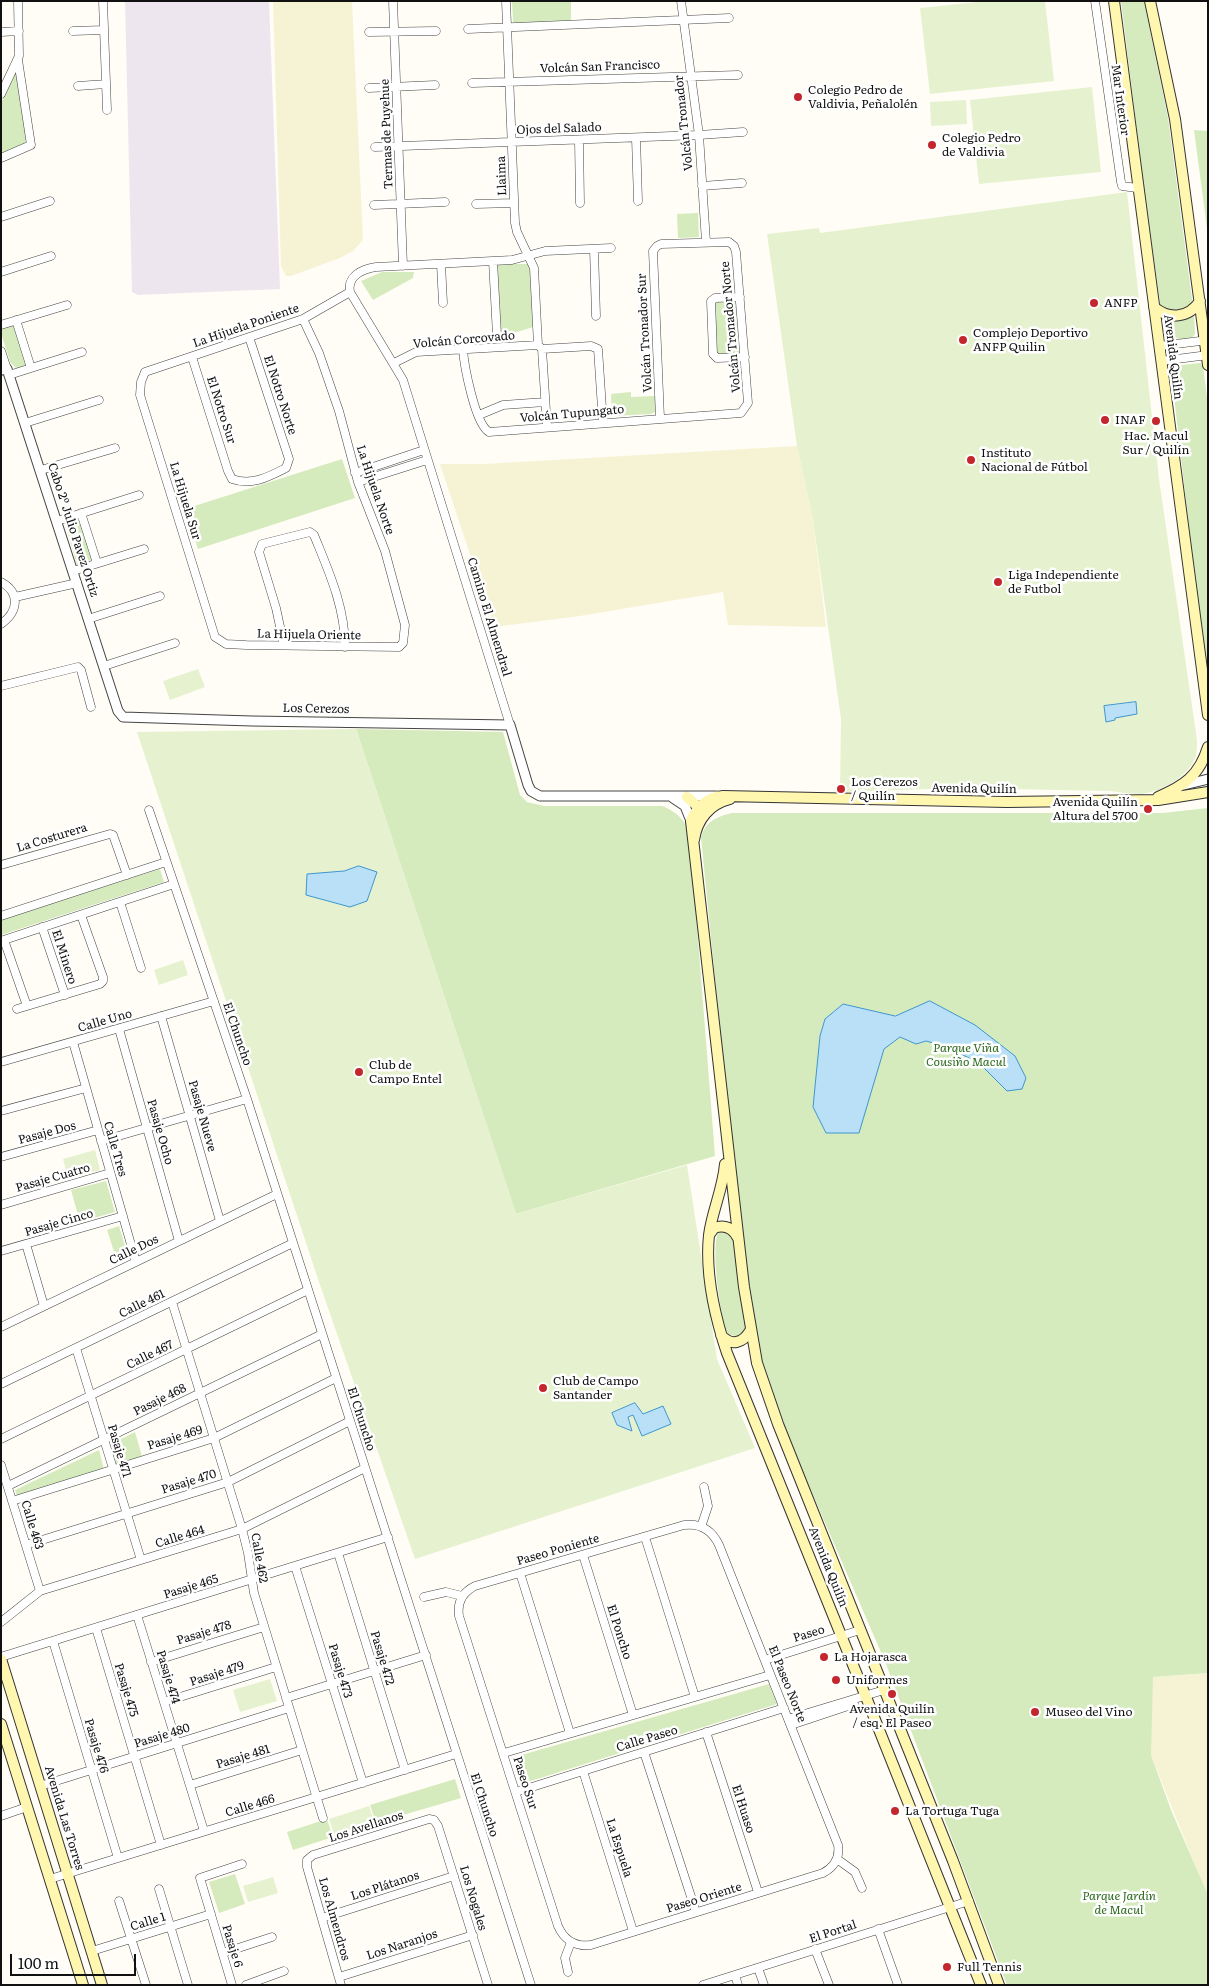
<!DOCTYPE html>
<meta charset="utf-8">
<style>
body{margin:0}
#map{position:relative;width:1209px;height:1986px;overflow:hidden;background:#fffdf5;font-family:Literata,serif}
canvas{display:block}
.frame{position:absolute;inset:0;border:2px solid #111;pointer-events:none}
.scale{position:absolute;left:10px;top:1954px;width:126px;height:22px;box-sizing:border-box;border:2px solid #111;border-top:0;padding-left:6px;font-size:15px;line-height:18px;white-space:nowrap;color:#111;-webkit-text-stroke:4px #fff;paint-order:stroke}
</style>
<div id="map">
<canvas width="1209" height="1986"></canvas>
<div class="frame"></div>
<div class="scale">100 m</div>
</div>
<script>
const g = document.querySelector('canvas').getContext('2d');
g.lineJoin = 'round';
function fillPath(path, color) { g.fillStyle = color; g.fill(path, 'evenodd'); }
function trace(path, color, width, dash) { g.strokeStyle = color; g.lineWidth = width; g.lineCap = dash ? 'butt' : 'round'; g.setLineDash(dash || []); g.stroke(path); }
function write(font, color, halo, rows, align = 'center') {
  g.font = font + ' Literata,serif'; g.lineWidth = 5; g.setLineDash([]); g.textBaseline = 'middle'; g.strokeStyle = halo; g.fillStyle = color; for (const [text, x, y, turn = 0] of rows) {
    g.save(); g.translate(x, y); g.rotate((+turn || 0) * Math.PI / 180); g.textAlign = isNaN(turn) ? turn : align; if (halo) g.strokeText(text, 0, 0); g.fillText(text, 0, 0); g.restore();
  }
}
fillPath(new Path2D(`
 M125 1H269L280 289 138 295 132 292Z`), '#eee6ef');
fillPath(new Path2D(`
 M273 1H352L363 240 353 251 340 258 291 276H286L281 266Z
 M797 446 813 520 826 627 728 625 723 592 580 616 494 627 440 464H484Z
 M1208 1673V1895H1207L1151 1755V1706L1153 1677Z`), '#f6f3d4');
fillPath(new Path2D(`
 M512 1H571V22L515 25 513 21Z
 M1121 1H1144L1168 118 1194 314 1195 334C1185 348 1168 335 1163 323L1146 206Z
 M16 71 26 139 25 144 1 154V103Z
 M1194 130 1208 131V236Z
 M698 213 699 237 678 238 677 214Z
 M495 264H530L533 327 501 337Z
 M382 272H414L413 278 373 300 361 281Z
 M736 300 739 354 717 355 713 302Z
 M16 323 30 366 18 370 10 362 1 333V328Z
 M1200 363 1203 366 1208 406V696L1171 369 1173 366Z
 M631 392V397L655 396V412L651 414 612 416 611 394Z
 M342 459 355 498 198 549 185 509Z
 M81 519 92 560 77 565 65 523Z
 M356 729 503 732 520 795 527 802 544 806H662C676 811 687 821 690 837L715 1156 516 1214Z
 M1208 808V1673L1153 1677 1151 1755 1171 1810 1208 1895V1985H1007L886 1664 791 1444 765 1377 752 1308 731 1141 701 837C706 821 716 817 732 813H1163Z
 M160 869 164 882 1 935V920Z
 M106 1181 115 1212 80 1222 71 1190Z
 M119 1226 128 1256 117 1261 107 1230Z
 M725 1230 734 1237 746 1326 744 1332 737 1336 729 1335C720 1322 710 1242 719 1231Z
 M135 1432 142 1456 115 1466 109 1445Z
 M99 1450 104 1469 17 1496 15 1490Z
 M769 1684 777 1704 521 1784 511 1758Z
 M455 1779 461 1798 376 1823 370 1805Z
 M327 1819 333 1837 293 1850 287 1832Z
 M235 1874 245 1904 219 1913 209 1882Z`), '#d5ebbd');
fillPath(new Path2D(`
 M987 1H1045L1054 81 930 94 920 8Z
 M1092 87 1101 172 979 184 970 100Z
 M966 100 967 124 931 126 930 102Z
 M1127 192 1159 479 1197 740C1197 746 1197 751 1196 756 1190 774 1165 790 1147 793 1135 795 1123 793 1111 791L955 788 840 792 841 719 813 520 797 446 767 234 819 228 820 233Z
 M198 669 205 687 170 700 163 681Z
 M356 729 516 1214 687 1165 717 1359 755 1448 415 1559 319 1282 137 732Z
 M183 960 188 975 159 985 154 970Z
 M95 1150 100 1170 68 1178 63 1159Z
 M270 1679 277 1701 240 1712 233 1690Z
 M369 1806 375 1824 335 1837 329 1819Z
 M273 1877 278 1893 248 1902 243 1886Z`), '#e6f2cf');
const water = new Path2D(`
 M1136 702 1137 714 1115 718V720L1106 722 1104 706Z
 M359 866 377 872 367 901 350 907 306 895 307 874 344 871Z
 M930 1001 975 1025 1015 1056 1026 1078 1022 1089 1007 1091 978 1062 941 1045 926 1041 916 1044 900 1037 884 1049 859 1133H826L813 1107 820 1036 825 1019 843 1004 895 1016Z
 M635 1403 643 1414 663 1406 671 1424 642 1436 633 1415 628 1417 632 1431 617 1425 612 1413Z`);
fillPath(water, '#b9e0f7');
trace(water, '#3f96cf', 1);
const minor = new Path2D(`
 M103 1 107 110
 M393 1 403 266
 M506 1 515 223 517 232 534 268 538 345
 M681 1 699 135 706 242
 M1095 1 1121 182 1122 186 1137 188
 M468 29 729 18
 M73 31 103 30
 M1 32 19 31
 M369 32 436 31
 M472 83 738 75
 M78 86 106 84
 M369 88 435 85
 M1 94 19 56 18 1
 M636 138 638 201
 M579 140 580 203
 M375 147 699 135 743 132
 M1 158 31 145 18 60
 M702 186 742 183
 M476 204 514 203
 M374 205 445 202
 M1 217 50 201
 M594 249 596 316
 M493 261 497 335
 M441 264 443 303
 M1 272 51 256
 M740 297 715 298 711 301 713 354 717 358 745 357
 M303 319 319 353 339 411 358 482 385 551 405 625 403 643 399 647 246 645 226 644 215 637 140 395 141 382 145 372 303 319 350 292
 M16 320 31 368
 M1 325 67 305
 M1160 346 1208 340
 M540 347 542 349 547 427
 M463 349C464 365 475 424 489 432L741 413 748 403 736 252 734 246 729 242 661 244 657 246 653 251 660 418
 M542 349 591 346 598 349 603 423
 M1 351 7 369
 M192 357 228 471 232 479C252 486 268 477 286 468L289 459 249 337
 M1161 361 1208 355
 M394 363 416 352 538 345
 M9 375 82 352
 M479 415 503 405 545 402
 M25 423 99 400
 M41 470 115 448
 M355 473 424 450
 M358 482 427 460
 M81 513 97 563
 M57 521 139 495
 M73 571 144 549
 M1 582C21 593 18 612 1 624
 M15 597 77 583
 M88 619 160 596
 M284 645 276 608 259 552 262 544 310 532 314 535C329 572 345 607 345 647
 M104 666 175 643
 M1 686 78 667 81 670 91 707
 M510 725 403 380 350 292C347 276 362 269 376 267L512 260 545 251 611 248
 M149 810 247 1099 531 1985
 M1 865 110 834 113 835 127 875
 M120 902 141 968
 M1 916 166 862
 M42 927 65 995
 M4 940 27 1006
 M1 941 174 884
 M17 1009 100 984 103 981V977L81 915
 M161 1016 220 1221
 M119 1029 179 1241
 M73 1042 136 1262
 M1 1062 214 1001
 M1 1111 86 1088
 M101 1141 247 1099
 M1 1157 98 1130
 M1 1205 110 1173
 M26 1244 44 1306
 M1 1251 123 1216
 M172 1302 242 1529 248 1553 254 1593 323 1818
 M1 1327 277 1194
 M76 1348 141 1560
 M1 1384 293 1243
 M1 1439 308 1290
 M1 1465 40 1591
 M8 1486 322 1334
 M12 1501 214 1438 336 1378
 M684 1525C700 1523 712 1530 719 1545L838 1845C840 1858 834 1867 823 1873L591 1945C576 1947 564 1940 558 1926L459 1616C457 1602 463 1592 475 1586Z
 M701 1527 708 1506 704 1487
 M645 1537 695 1697
 M26 1545 228 1482 350 1421
 M338 1553 405 1770
 M583 1555 633 1715
 M295 1566 363 1783
 M520 1573 570 1733
 M424 1597 446 1592 462 1596
 M137 1615 204 1831
 M1 1622 40 1591 242 1529 365 1468
 M96 1628 161 1845
 M53 1641 118 1858
 M1 1657 388 1537
 M765 1660 860 1630
 M151 1662 264 1627
 M286 1698 426 1655
 M164 1702 276 1667
 M788 1719 884 1690
 M791 1725 854 1704
 M706 1732 758 1892
 M644 1752 696 1912
 M504 1753 770 1675
 M583 1771 633 1931
 M190 1785 302 1750
 M40 1786 289 1708
 M516 1792 784 1708
 M1 1816 27 1807
 M837 1859 855 1872 862 1888
 M50 1879 456 1754
 M159 1889 188 1985
 M119 1901 146 1985
 M322 1918 454 1876
 M878 1929 898 1985
 M815 1949 829 1985
 M92 1951 211 1914
 M223 1953 272 1937
 M758 1968 764 1985
 M568 1972 565 1958 571 1942
 M735 1975 738 1985
 M339 1977 473 1935
 M232 1985 200 1878 242 1864
 M246 1985 284 1971
 M341 1985 307 1867V1860L313 1855 429 1819 434 1820 438 1826 488 1985
 M703 1985 969 1901`);
const tertiary = new Path2D(`
 M1 370 7 369 118 711 123 717 252 721 510 725 528 785 531 791 540 796H716
 M1184 785 1208 779
 M673 798 685 806 691 821`);
const secondary = new Path2D(`
 M1114 1 1208 715
 M1150 1 1175 119 1208 365
 M1154 307C1169 320 1189 318 1200 301
 M687 797 696 805 701 813
 M1158 797C1184 786 1199 776 1208 747
 M694 840C697 819 710 804 730 799
 M725 1164C723 1189 712 1211 709 1235 705 1274 715 1317 727 1353L866 1697 981 1985
 M709 1235 714 1228C725 1224 733 1228 738 1238
 M721 1335C731 1347 743 1343 750 1331
 M1 1659 102 1985
 M1 1724 83 1985
 M999 1985 953 1861 778 1424 757 1363 744 1287 691 821C696 807 708 797 723 796L1007 802 1158 800 1208 792`);
trace(minor, '#444', 9);
trace(tertiary, '#444', 11);
trace(secondary, '#333', 12);
trace(minor, '#fff', 8);
trace(tertiary, '#fff', 9);
trace(secondary, '#fff6b0', 10);
for (const [x, y, r, color] of [
 [798,97,5,"#c4262e"],
 [932,145,5,"#c4262e"],
 [1094,303,5,"#c4262e"],
 [963,340,5,"#c4262e"],
 [1105,420,5,"#c4262e"],
 [1156,421,5,"#c4262e"],
 [971,460,5,"#c4262e"],
 [998,582,5,"#c4262e"],
 [841,789,5,"#c4262e"],
 [1148,809,5,"#c4262e"],
 [359,1072,5,"#c4262e"],
 [543,1388,5,"#c4262e"],
 [824,1657,5,"#c4262e"],
 [836,1680,5,"#c4262e"],
 [892,1694,5,"#c4262e"],
 [1035,1712,5,"#c4262e"],
 [895,1811,5,"#c4262e"],
 [947,1967,5,"#c4262e"]
]) { const dot = new Path2D(); dot.arc(x, y, r, 0, 2 * Math.PI); g.fillStyle = color; g.fill(dot); trace(dot, '#fff', 2); }
write('12px', '#111', '#fff', [
 ["Volcán San Francisco",600,67,-2],
 ["Mar Interior",1120,100,82],
 ["Volcán Tronador",684,123,-96],
 ["Ojos del Salado",559,129,-2],
 ["Termas de Puyehue",387,134,-92],
 ["Llaima",502,176,-92],
 ["La Hijuela Poniente",246,326,-19],
 ["Volcán Tronador Norte",731,327,-95],
 ["Volcán Tronador Sur",645,333,-93],
 ["Volcán Corcovado",464,340,-5],
 ["Avenida Quilín",1173,357,83],
 ["El Notro Norte",280,395,72],
 ["El Notro Sur",221,410,72],
 ["Volcán Tupungato",572,414,-5],
 ["La Hijuela Norte",375,490,71],
 ["La Hijuela Sur",185,501,73],
 ["Cabo 2º Julio Pavez Ortiz",73,530,72],
 ["Camino El Almendral",489,617,73],
 ["La Hijuela Oriente",309,635,1],
 ["Los Cerezos",316,709,1],
 ["Avenida Quilín",974,789,1],
 ["La Costurera",52,838,-17],
 ["El Minero",64,957,72],
 ["Calle Uno",105,1021,-16],
 ["El Chuncho",237,1034,71],
 ["Pasaje Nueve",202,1116,74],
 ["Pasaje Ocho",160,1132,74],
 ["Pasaje Dos",47,1133,-15],
 ["Calle Tres",115,1149,74],
 ["Pasaje Cuatro",53,1178,-16],
 ["Pasaje Cinco",59,1223,-16],
 ["Calle Dos",134,1250,-26],
 ["Calle 461",142,1304,-26],
 ["Calle 467",150,1355,-26],
 ["Pasaje 468",160,1400,-26],
 ["El Chuncho",361,1419,72],
 ["Pasaje 469",175,1438,-17],
 ["Pasaje 471",119,1451,73],
 ["Pasaje 470",189,1482,-17],
 ["Calle 463",32,1525,73],
 ["Calle 464",180,1537,-17],
 ["Paseo Poniente",558,1550,-16],
 ["Calle 462",259,1558,80],
 ["Avenida Quilín",828,1567,68],
 ["Pasaje 465",191,1587,-17],
 ["El Poncho",619,1632,72],
 ["Pasaje 478",204,1633,-17],
 ["Paseo",809,1634,-17],
 ["Pasaje 472",382,1658,73],
 ["Pasaje 473",340,1671,73],
 ["Pasaje 479",217,1674,-18],
 ["Pasaje 474",168,1677,73],
 ["El Paseo Norte",787,1684,68],
 ["Pasaje 475",126,1690,73],
 ["Pasaje 480",162,1736,-17],
 ["Calle Paseo",647,1739,-17],
 ["Pasaje 476",96,1746,73],
 ["Pasaje 481",243,1757,-17],
 ["Paseo Sur",525,1783,72],
 ["El Chuncho",484,1805,72],
 ["Calle 466",250,1806,-17],
 ["El Huaso",743,1809,72],
 ["Avenida Las Torres",64,1818,73],
 ["Los Avellanos",366,1827,-18],
 ["La Espuela",619,1848,72],
 ["Los Plátanos",385,1886,-18],
 ["Los Nogales",473,1898,73],
 ["Paseo Oriente",704,1898,-17],
 ["Los Almendros",334,1919,74],
 ["Calle 1",148,1922,-17],
 ["El Portal",833,1932,-18],
 ["Los Naranjos",402,1945,-18],
 ["Pasaje 6",232,1946,73]
]);
write('12px', '#111', '#fff', [
 ["Colegio Pedro de",808,90],
 ["Valdivia, Peñalolén",808,104],
 ["Colegio Pedro",942,138],
 ["de Valdivia",942,152],
 ["ANFP",1104,303],
 ["Complejo Deportivo",973,333],
 ["ANFP Quilin",973,347],
 ["INAF",1115,420],
 ["Hac. Macul",1156,436,"center"],
 ["Sur / Quilín",1156,450,"center"],
 ["Instituto",981,453],
 ["Nacional de Fútbol",981,467],
 ["Liga Independiente",1008,575],
 ["de Futbol",1008,589],
 ["Los Cerezos",851,782],
 ["/ Quilín",851,796],
 ["Avenida Quilín",1138,802,"right"],
 ["Altura del 5700",1138,816,"right"],
 ["Club de",369,1065],
 ["Campo Entel",369,1079],
 ["Club de Campo",553,1381],
 ["Santander",553,1395],
 ["La Hojarasca",834,1657],
 ["Uniformes",846,1680],
 ["Avenida Quilín",892,1709,"center"],
 ["/ esq. El Paseo",892,1723,"center"],
 ["Museo del Vino",1045,1712],
 ["La Tortuga Tuga",905,1811],
 ["Full Tennis",957,1967]
], 'left');
write('italic 12px', '#2f6b1f', '#fff', [
 ["Parque Viña",966,1048],
 ["Cousiño Macul",966,1062],
 ["Parque Jardín",1119,1896],
 ["de Macul",1119,1910]
]);
</script>
